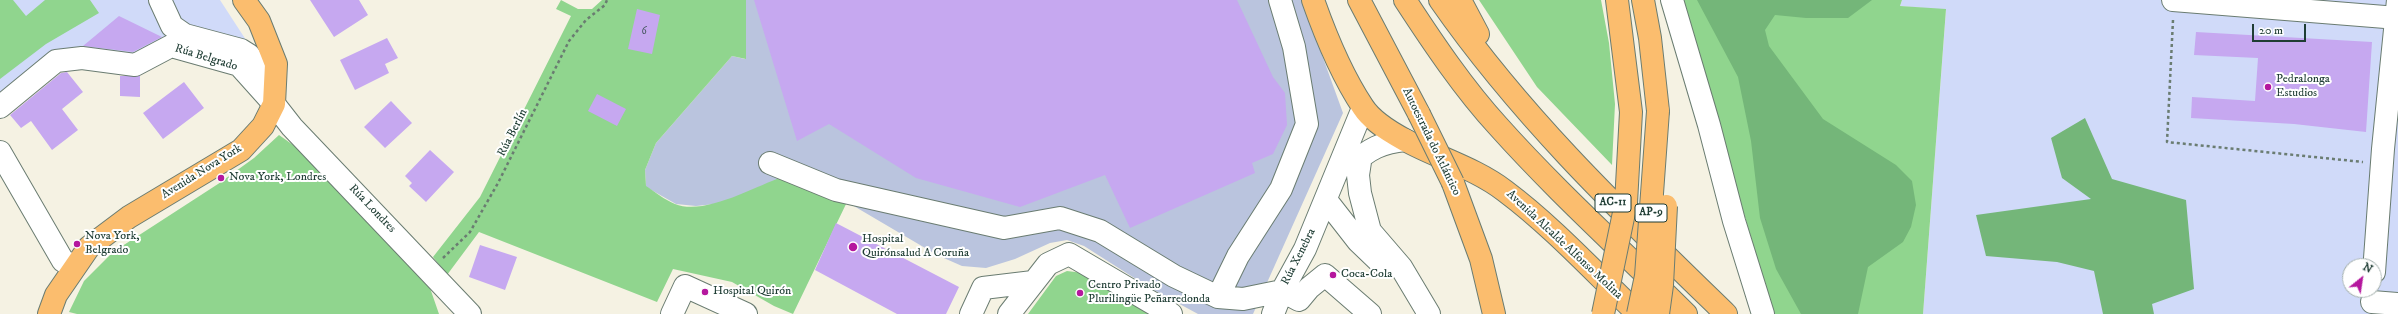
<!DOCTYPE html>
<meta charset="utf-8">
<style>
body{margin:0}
#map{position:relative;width:2398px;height:314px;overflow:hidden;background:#f5f2e3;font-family:"IM FELL DW Pica",serif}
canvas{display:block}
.north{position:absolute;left:2342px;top:258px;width:40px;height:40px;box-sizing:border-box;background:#fff;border:1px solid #a5b1ae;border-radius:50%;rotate:30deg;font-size:11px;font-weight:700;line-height:16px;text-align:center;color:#1f3d34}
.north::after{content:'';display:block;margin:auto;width:14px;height:18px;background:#b5179e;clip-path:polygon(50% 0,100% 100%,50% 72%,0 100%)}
.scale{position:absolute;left:2252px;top:24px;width:54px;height:18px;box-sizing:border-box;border:2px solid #1f3d34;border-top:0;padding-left:5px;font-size:12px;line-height:14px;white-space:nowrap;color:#1f3d34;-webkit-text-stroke:3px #fff;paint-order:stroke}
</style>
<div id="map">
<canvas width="2398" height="314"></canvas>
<div class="north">N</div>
<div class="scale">20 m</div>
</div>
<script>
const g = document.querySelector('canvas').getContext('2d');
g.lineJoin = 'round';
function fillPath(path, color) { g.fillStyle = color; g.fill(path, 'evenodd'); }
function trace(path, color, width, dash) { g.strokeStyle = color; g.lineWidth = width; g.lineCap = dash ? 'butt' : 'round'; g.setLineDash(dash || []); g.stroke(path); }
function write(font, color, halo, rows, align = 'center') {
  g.font = font + ' "IM FELL DW Pica",serif'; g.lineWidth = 4; g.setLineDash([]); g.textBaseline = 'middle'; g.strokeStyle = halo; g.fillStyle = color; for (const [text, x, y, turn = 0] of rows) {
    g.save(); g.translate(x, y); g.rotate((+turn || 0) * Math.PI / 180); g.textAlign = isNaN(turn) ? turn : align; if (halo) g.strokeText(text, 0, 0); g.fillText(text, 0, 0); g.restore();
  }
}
fillPath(new Path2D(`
 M0 0H220L246 40 241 50 136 61 83 53 0 102Z
 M1902 0H2398V314H1923L1946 10 1900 6ZM2350 266H2374V290H2350Z`), '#d0daf9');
fillPath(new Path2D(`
 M746 0H1302L1343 113 1253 314H1198L1150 288 1084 246 1067 240 1050 243 1015 259 986 268 962 266 937 255 847 202 715 204 696 206 676 204 646 187 645 170 656 143 732 56 745 59Z`), '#bac4de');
fillPath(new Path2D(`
 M0 0H13L26 16 45 0H90L99 13 46 44 0 79Z
 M561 0 578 9H592L602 0H746V59L732 56 656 143 645 170 646 186C655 192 665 200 675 204 704 216 754 187 782 177L847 202 793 314 774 306 732 282 673 269 657 302 479 232 447 275 433 257 480 197 571 16 556 9Z
 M1479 0H1601L1609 43 1615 104 1612 165 1537 87Z
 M1681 0H1902L1900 6 1946 9 1923 314H1775L1773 312Z
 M279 135 303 152 430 288 439 314H77L69 312 84 281 113 252 218 184 254 158Z
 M1067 271 1083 273 1154 314H1028L1056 276Z`), '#90d58e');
fillPath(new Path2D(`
 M1697 0H1872L1848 18H1806L1775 15 1765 30 1769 46 1823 119 1896 165 1912 181 1916 205 1911 227 1903 242 1868 267 1858 314H1801L1776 269 1760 218 1751 141 1738 77Z
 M2085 118 2112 179 2186 200 2194 289 2152 304 2154 314H2103L2094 271 2057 262 1986 256 1976 215 2091 199 2062 178 2051 138Z`), '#74b679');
fillPath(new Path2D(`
 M310 0H359L368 15 334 37Z
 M754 0H1237L1273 77 1285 93 1287 125 1273 154 1252 163 1255 173 1130 228 1105 175 1020 207 916 178 829 124 797 141Z
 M637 9 660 15 652 54 628 49Z
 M119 16 162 37 133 52 83 46Z
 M2196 32 2372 42 2366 132 2294 124 2191 118 2192 97 2255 101 2258 58 2194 55Z
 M387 38 398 58 385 64 389 73 355 90 340 60Z
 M67 72 83 92 62 109 78 130 52 150 31 121 21 128 10 115 61 73Z
 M120 76H140V97L120 96Z
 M184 82 204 108 163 139 143 113Z
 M597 94 626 109 617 126 588 111Z
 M391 101 412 123 385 148 364 127Z
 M430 150 454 172 426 202 409 186 412 183 405 176Z
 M836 223 959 287 946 314H897L815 270Z
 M480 245 517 257 505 290 469 277Z`), '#c6a8f0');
const minor = new Path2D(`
 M160 0 172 26 185 35 241 50 249 55 261 73
 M1280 0 1294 47 1307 124 1281 189 1238 256 1218 297 1243 299 1282 291 1299 300 1309 288 1325 275 1370 314
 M1672 0 1709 125 1734 221 1763 314
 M2173 0 2398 18
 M0 107 56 61 82 58 135 65 171 46 239 65 274 104 292 127 470 314
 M0 152 63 261 75 266
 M1361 155 1358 175 1360 193 1370 231 1401 267 1429 314
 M770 163 836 190 1004 228 1060 218 1100 231 1174 276 1218 297
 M1352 165C1368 149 1383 142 1405 140
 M1326 200 1358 241 1383 265
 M2374 272 2383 149 2398 0
 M2372 302 2398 304
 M672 314 685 286 746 314
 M971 314 983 288 1033 282
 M1009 314 1048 264 1069 254 1171 314
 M1273 314 1282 291 1305 249 1363 108`);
const major = new Path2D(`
 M1313 0C1326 37 1341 74 1363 107 1372 121 1390 132 1405 140 1438 158 1475 168 1505 191 1553 227 1595 273 1638 314
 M49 314 56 295 89 247 129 217 241 150 263 126 274 104 276 64 259 21 244 0`);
const highway = new Path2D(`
 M1359 0 1419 114
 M1405 0C1433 43 1464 89 1498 126 1557 192 1624 252 1686 314
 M1440 0C1522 118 1623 214 1726 314
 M1460 0 1478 34
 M1617 0 1631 112 1626 203
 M1643 0 1650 38 1658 111
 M1453 183 1481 259 1494 314`);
trace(minor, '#6a7c71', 24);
trace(major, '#6a7c71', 24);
trace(highway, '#6a7c71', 24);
trace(new Path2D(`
 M2173 20 2167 142 2363 162
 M443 258 470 232 498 183 569 41 586 20 605 5 607 0`), '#6a7c71', 2.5, [3, 3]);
trace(minor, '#fff', 22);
trace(major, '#fbbd6e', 22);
trace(highway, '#fbbd6e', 22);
const highwayBridge = new Path2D(`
 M1419 114 1453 183
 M1603 314 1626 203
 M1638 314 1646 276 1658 111
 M1658 314 1662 285 1666 206`);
trace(highwayBridge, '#6a7c71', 24, []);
trace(highwayBridge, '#fbbd6e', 22);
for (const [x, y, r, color] of [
 [2268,87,4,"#b5179e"],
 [221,178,4,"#b5179e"],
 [77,244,4,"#b5179e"],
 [853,247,5,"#b5179e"],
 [1333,275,4,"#b5179e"],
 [705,292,4,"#b5179e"],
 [1080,293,4,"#b5179e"]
]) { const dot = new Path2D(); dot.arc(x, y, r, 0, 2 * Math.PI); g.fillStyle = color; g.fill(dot); trace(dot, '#fff', 1.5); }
write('10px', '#495863', null, [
 ["6",644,32]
]);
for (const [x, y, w] of [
 [1613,203,36],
 [1651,213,32]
]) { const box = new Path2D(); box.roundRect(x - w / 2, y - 9, w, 18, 3); g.fillStyle = '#fff'; g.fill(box); trace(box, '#1f3d34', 1); }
write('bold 11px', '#1f3d34', null, [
 ["AC-11",1613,203],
 ["AP-9",1651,213]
]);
write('12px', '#1f3d34', '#fff', [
 ["Rúa Belgrado",206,58,17],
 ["Rúa Berlín",513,133,-63],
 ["Autoestrada do Atlántico",1431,142,64],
 ["Avenida Nova York",202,172,-32],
 ["Rúa Londres",372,209,46],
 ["Avenida Alcalde Alfonso Molina",1564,245,43],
 ["Rúa Xenebra",1299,257,-63]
]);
write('12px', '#1f3d34', '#fff', [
 ["Pedralonga",2276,80],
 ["Estudios",2276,94],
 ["Nova York, Londres",229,178],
 ["Nova York,",85,237],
 ["Belgrado",85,251],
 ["Hospital",862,240],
 ["Quirónsalud A Coruña",862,254],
 ["Coca-Cola",1341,275],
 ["Centro Privado",1088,286],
 ["Plurilingüe Peñarredonda",1088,300],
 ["Hospital Quirón",713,292]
], 'left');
</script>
